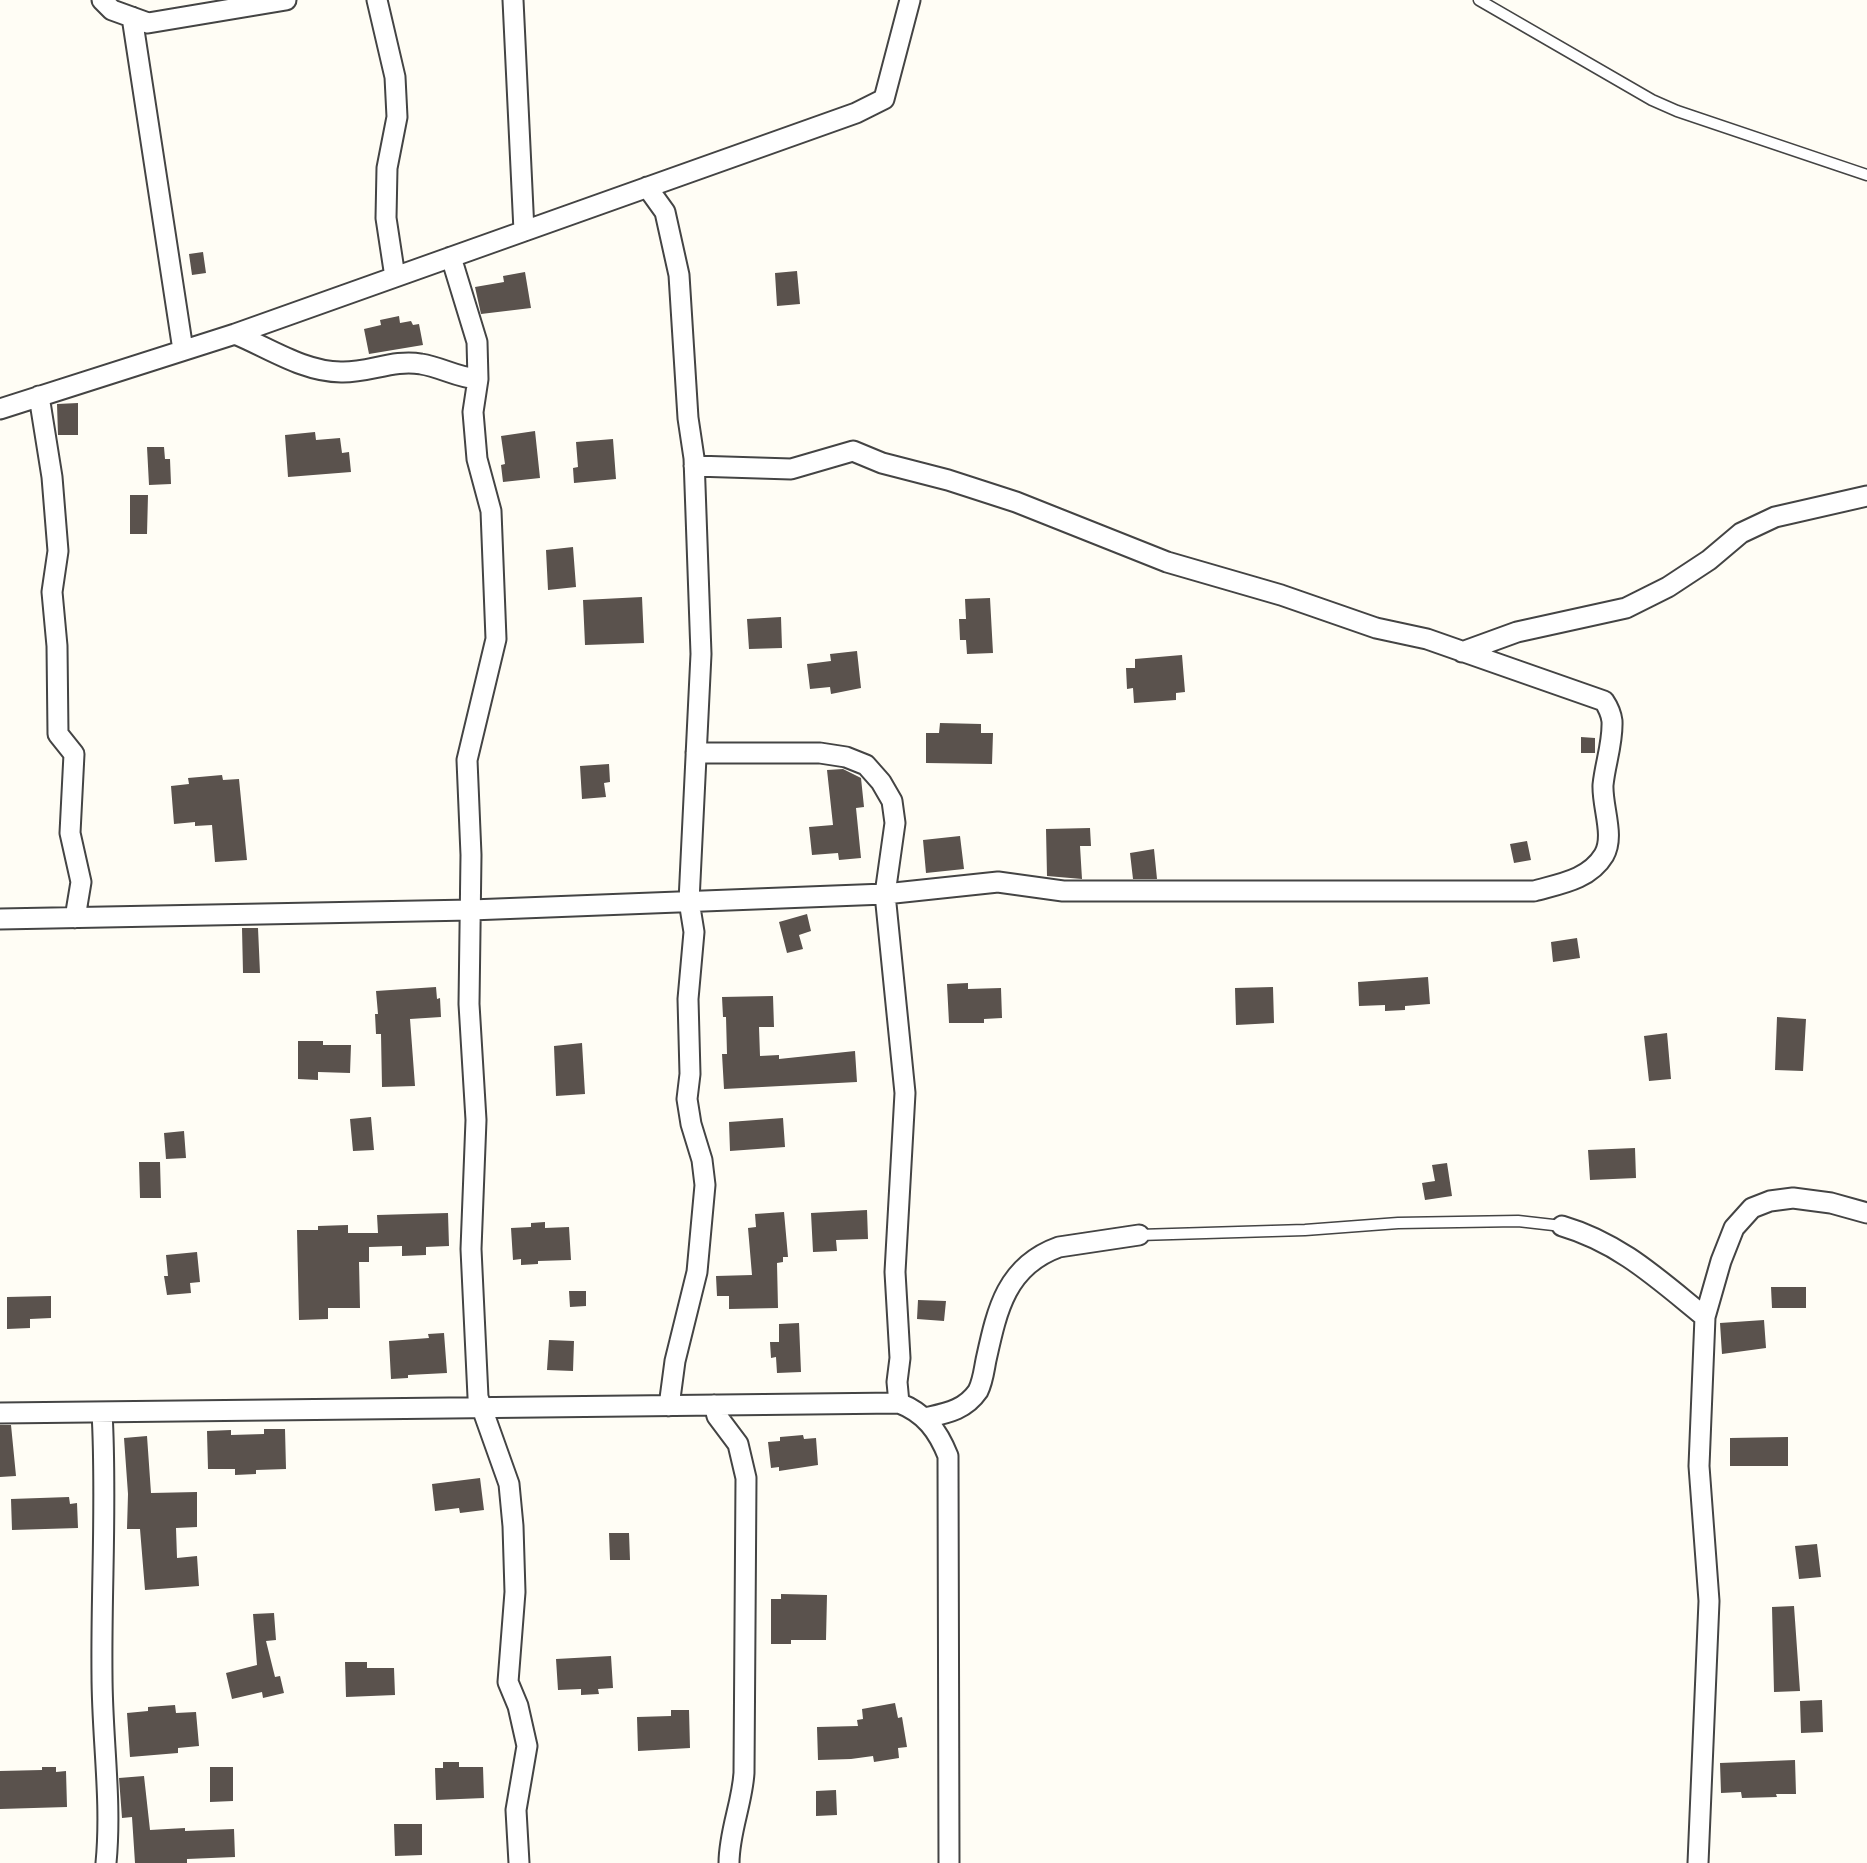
<!DOCTYPE html>
<style>
body{margin:0}
canvas{display:block;background:#fffdf5}
</style>
<canvas width="1867" height="1863"></canvas>
<script>
const g = document.querySelector('canvas').getContext('2d');
g.lineJoin = 'round';
function fillPath(path, color) { g.fillStyle = color; g.fill(path, 'evenodd'); }
function trace(path, color, width, dash) { g.strokeStyle = color; g.lineWidth = width; g.lineCap = dash ? 'butt' : 'round'; g.setLineDash(dash || []); g.stroke(path); }
fillPath(new Path2D(`
 M203 252 206 273 192 275 189 254Z
 M797 271 800 304 777 306 775 273Z
 M525 272 531 308 481 314 475 287 504 282 503 276Z
 M399 316 400 323 411 321 413 325 419 324 423 345 369 354 364 329 381 325 380 320Z
 M78 403V435H58L57 404Z
 M535 431 540 478 503 482 501 465 505 464 501 436Z
 M315 432 316 440 340 438 342 453 349 452 351 472 288 477 285 435Z
 M613 439 616 479 574 483 573 468 578 467 576 442Z
 M147 447H164L165 459H170L171 484 149 485Z
 M130 495H148L147 534H130Z
 M573 547 576 587 548 590 546 550Z
 M642 597 644 643 585 645 583 600Z
 M990 598 993 653 967 654 966 640H960L959 619H966L965 599Z
 M781 617 782 648 749 649 747 619Z
 M857 651 861 688 831 694 830 687 810 689 807 664 831 661 830 654Z
 M1182 655 1185 692 1176 693V700L1134 703 1133 688 1127 689 1126 668H1135V659Z
 M940 723 981 724V733H993L992 764 926 763V733H939Z
 M1581 737 1595 738V753H1581Z
 M609 764 610 782 604 783 606 797 582 799 580 766Z
 M843 769 861 778 864 807 856 808 861 858 839 860 838 853 812 855 809 827 833 825 827 770Z
 M222 775 223 780 239 779 247 860 215 862 212 825 195 826V822L174 824 171 786 189 784 188 778Z
 M1090 828 1091 846H1080L1082 879 1047 876 1046 829Z
 M960 836 964 869 926 873 923 840Z
 M1527 841 1531 860 1514 863 1510 844Z
 M1154 849 1157 879H1133L1130 853Z
 M807 914 811 931 799 935 803 949 787 953 779 922Z
 M242 928H258L260 973H243Z
 M1577 938 1580 958 1553 962 1551 942Z
 M1428 977 1430 1004 1405 1006V1010L1385 1011V1005L1359 1006 1358 982Z
 M968 983V989L1001 988 1002 1018 984 1019V1023H949L947 984Z
 M436 987 437 999 440 998 441 1017 410 1019 415 1086 382 1087 381 1034H376L375 1014H378L376 991Z
 M1273 987 1274 1023 1236 1025 1235 988Z
 M773 996 774 1027H759L760 1056 779 1055V1059L855 1051 857 1082 724 1089 722 1054H727L726 1017H723L722 997Z
 M1777 1017 1806 1019 1803 1071 1775 1070Z
 M1667 1033 1671 1079 1649 1081 1644 1036Z
 M298 1041H323V1045H351L350 1073 318 1072V1080L298 1079Z
 M582 1043 585 1094 556 1096 554 1046Z
 M371 1117 374 1150 353 1151 350 1119Z
 M783 1118 785 1147 730 1151 729 1122Z
 M184 1131 186 1158 166 1159 164 1133Z
 M1635 1148 1636 1178 1590 1180 1588 1150Z
 M139 1162H160L161 1198H140Z
 M1447 1163 1452 1196 1425 1200 1422 1183 1435 1181 1432 1165Z
 M867 1210 868 1239 836 1240 837 1251 813 1252 811 1213Z
 M784 1212 788 1257H783V1262L777 1263 778 1308 729 1309V1296H717L716 1276 752 1275 748 1228 756 1227 755 1214Z
 M448 1213 449 1246 426 1247V1255L402 1256V1246L369 1247V1262H359L360 1308H328V1319L299 1320 297 1230H318V1226L348 1225V1233H378L377 1215Z
 M545 1222V1228L569 1227 571 1260 538 1261V1264L521 1265V1259L513 1260 511 1228 531 1227V1223Z
 M197 1252 200 1282 190 1283 191 1293 167 1295 164 1276H168L166 1255Z
 M1771 1287H1806V1308H1772Z
 M569 1291H586V1306L570 1307Z
 M51 1296V1318L30 1319V1328L7 1329V1297Z
 M918 1300 946 1301 944 1321 917 1319Z
 M1764 1320 1766 1348 1722 1354 1720 1323Z
 M799 1323 801 1372 777 1373 776 1357 771 1358 770 1342H779V1324Z
 M444 1333 447 1373 408 1375V1378L391 1379 389 1341 429 1338 428 1334Z
 M549 1340 574 1341 573 1371 547 1370Z
 M0 1425H11L16 1476 0 1477Z
 M264 1429H285L286 1469 256 1470V1474L235 1475V1469H208L207 1431 231 1430V1435L264 1434Z
 M803 1435 804 1439 816 1438 818 1465 779 1471V1467L771 1468 768 1442 780 1441V1437Z
 M147 1436 151 1493 197 1492V1527L176 1528 177 1558 197 1556 199 1586 145 1590 140 1529H127L128 1494 124 1438Z
 M1788 1437V1466H1730V1438Z
 M480 1478 484 1510 460 1513 459 1508 435 1511 432 1484Z
 M69 1497 70 1504 77 1503 78 1528 12 1530 11 1499Z
 M609 1533H629L630 1560H610Z
 M1817 1544 1821 1577 1799 1579 1795 1546Z
 M781 1594 827 1595 826 1640H791V1644H771V1599H781Z
 M1794 1606 1800 1691 1774 1692 1772 1607Z
 M274 1613 276 1640 266 1641 275 1677 280 1676 284 1693 263 1698 262 1692 232 1699 226 1673 257 1665 253 1614Z
 M611 1656 613 1688 598 1689 599 1694 581 1695V1689L558 1690 556 1659Z
 M345 1662H367V1668H394L395 1695 346 1697Z
 M1822 1700 1823 1732 1801 1733 1800 1701Z
 M895 1703 898 1718 902 1717 907 1747 898 1748 899 1758 874 1762 873 1756 851 1759 818 1760 817 1727 858 1726 857 1720 863 1719 862 1709Z
 M175 1705 176 1713 196 1712 199 1746 178 1748V1753L130 1757 127 1713 148 1711V1707Z
 M671 1710H689L690 1748 638 1751 637 1717 671 1716Z
 M1795 1760 1796 1794H1776L1777 1797 1742 1798 1741 1792 1721 1793 1720 1763Z
 M443 1762H459V1767H483L484 1798 436 1800 435 1768H443Z
 M42 1767H56V1772L66 1771 67 1807 0 1809V1771L42 1770Z
 M210 1767H233V1801L210 1802Z
 M144 1776 150 1830 185 1828V1831L234 1829 235 1857 187 1859V1863H135L132 1817 122 1818 119 1778Z
 M836 1790 837 1815 816 1816V1791Z
 M394 1824H422V1855L395 1856Z`), '#5a524d');
const lane = new Path2D(`
 M1479 0 1652 100 1677 111 1867 175
 M1139 1235 1305 1230 1398 1223 1518 1221 1562 1226`);
const street = new Path2D(`
 M102 0 112 10 148 23 286 0
 M377 0 395 77 397 117 387 168 386 218 395 277
 M513 0 524 231
 M132 17 183 350
 M647 187 665 212 679 275 688 418 694 458 701 654 689 901 694 932 688 999 690 1074 687 1099 691 1124 702 1160 705 1185 697 1272 675 1361 669 1406
 M451 257 477 342 478 379 473 412 477 459 491 511 496 639 467 760 471 855 469 1004 476 1120 471 1249 478 1397 509 1484 513 1526 515 1592 508 1682 518 1706 527 1746 516 1810 519 1863
 M235 334C269 348 304 372 341 372 368 373 394 359 421 364 441 367 458 378 478 379
 M39 396 52 477 58 551 52 592 57 646 58 734 74 754 70 833 81 882 75 918
 M0 409 235 334 856 113 884 99 910 0
 M1462 652 1517 632 1626 608 1668 587 1709 560 1741 533 1775 517 1867 496
 M696 753H820L846 757 866 765 881 782 892 801 895 823 885 894 905 1093 895 1272 900 1358 897 1382 899 1403
 M0 919 471 910 885 894 998 882 1063 891H1534C1559 884 1589 880 1604 855 1615 836 1602 807 1603 785 1605 764 1613 743 1612 721 1611 713 1608 707 1604 701L1427 639 1376 628 1281 595 1167 562 1016 502 948 480 882 463 853 451 791 469 694 466
 M1562 1226C1620 1243 1658 1279 1705 1317
 M714 1405 717 1416 738 1444 746 1478 744 1773C742 1804 729 1832 729 1863
 M102 1412C107 1500 101 1588 102 1675 102 1738 112 1800 106 1863
 M0 1413 899 1403C925 1413 938 1431 948 1456L949 1863
 M925 1418C947 1413 965 1410 978 1391 983 1381 984 1370 986 1360 997 1310 1006 1266 1059 1247L1139 1235
 M1698 1863 1709 1601 1699 1466 1705 1317 1721 1261 1734 1228 1752 1208 1770 1201 1793 1198 1831 1203 1867 1213`);
trace(lane, '#444', 13);
trace(street, '#444', 23);
trace(lane, '#fff', 10);
trace(street, '#fff', 19);
</script>
